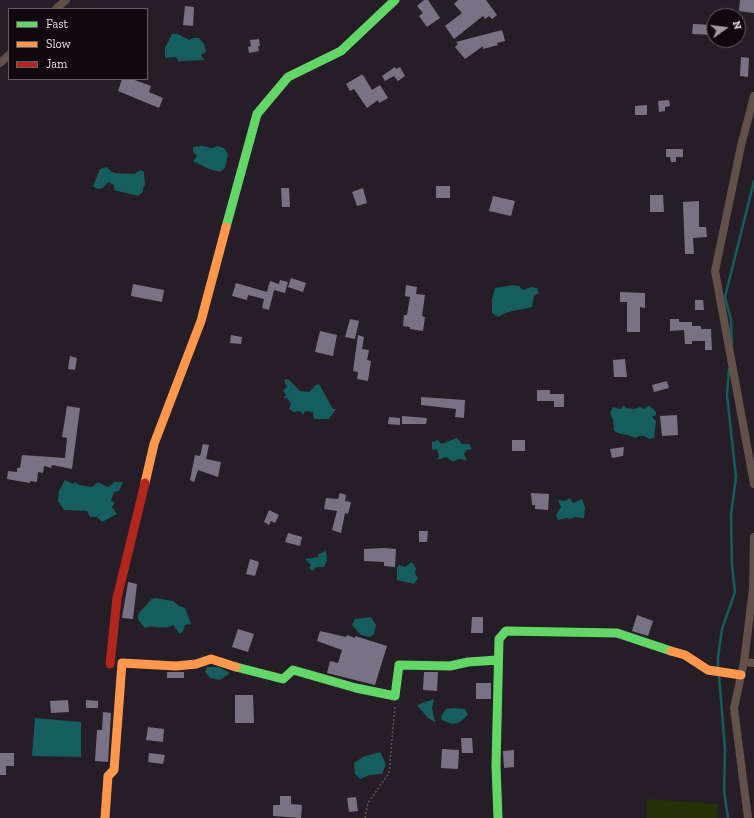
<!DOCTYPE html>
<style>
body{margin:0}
#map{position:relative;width:754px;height:818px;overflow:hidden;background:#261e26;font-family:"Zilla Slab",serif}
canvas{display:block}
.legend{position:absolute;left:8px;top:8px;width:140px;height:72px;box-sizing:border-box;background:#0f080e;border:1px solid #655c64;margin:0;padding:5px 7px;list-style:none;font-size:12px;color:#e5dbe4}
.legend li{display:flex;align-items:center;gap:8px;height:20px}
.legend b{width:20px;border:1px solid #655c64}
.north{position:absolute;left:706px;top:8px;width:40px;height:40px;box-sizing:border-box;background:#0f080e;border:1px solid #655c64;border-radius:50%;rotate:76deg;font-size:11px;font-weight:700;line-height:16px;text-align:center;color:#e5dbe4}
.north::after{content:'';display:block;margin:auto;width:14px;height:18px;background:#a299a2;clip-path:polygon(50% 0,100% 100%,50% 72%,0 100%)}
</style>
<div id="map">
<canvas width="754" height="818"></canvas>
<ul class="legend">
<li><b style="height:5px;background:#63d668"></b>Fast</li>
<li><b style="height:5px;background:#ff974d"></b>Slow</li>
<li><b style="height:5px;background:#b3261e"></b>Jam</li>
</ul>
<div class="north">N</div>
</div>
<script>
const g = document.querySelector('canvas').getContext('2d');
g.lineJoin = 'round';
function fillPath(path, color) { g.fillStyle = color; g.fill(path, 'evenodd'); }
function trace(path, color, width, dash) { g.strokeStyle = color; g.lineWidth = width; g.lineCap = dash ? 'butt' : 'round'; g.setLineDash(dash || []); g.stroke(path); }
fillPath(new Path2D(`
 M647 799 718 804V818H647Z`), '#233105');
fillPath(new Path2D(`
 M172 34H178L189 40 193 38H199L204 44 206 52 201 55 204 60 183 61 179 62 176 57 165 58V48Z
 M202 146 212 148 218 146 224 148 228 154 225 168 220 172 209 169 193 161 197 156 193 152V147Z
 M107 167C115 177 122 172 134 174L141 170 144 172 145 185 143 188V192L138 196 114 190V185L108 182 103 188 97 189 93 186 100 169Z
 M513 285 519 286 523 290 531 287 537 288 539 293 534 296 532 307C517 311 512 309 498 317L492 313V299L495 288Z
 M288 379 300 391 309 392 316 385 319 384 333 409H336L329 419H314L313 412 305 411 303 415 300 411 294 412 289 409 291 404 287 398H283L286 395 283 390 287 387 284 380Z
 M649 405 656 412V415L652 417 656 421 654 438 649 439C643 435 641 435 635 438 629 434 620 435 614 431L613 420 610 413 613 407 620 409 624 406 626 408 635 409 640 407 645 409Z
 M457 438 462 444H469L472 449 467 450 464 454 467 460 458 459 453 462 446 457 437 460 439 456 437 449 432 450V442L438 440 441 444Z
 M65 480 73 484 75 482 79 485 92 487 98 482 108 487 115 482H123L119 491 114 492 111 500 115 503 112 507 117 514 102 522 97 517H90L87 511 64 510 58 501 59 491Z
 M570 498 573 503 582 499 585 507 584 518 575 517 570 519 567 518 558 520 556 515 561 507 558 500 565 501Z
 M326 551 327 560 324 567H316L313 571 309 568 311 565 305 559 318 557 319 554Z
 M412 562 416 568 415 574 418 578 414 584 397 580V568L399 565 405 567Z
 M155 598 173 601 179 606 185 608 191 624 185 625 183 631 180 634 173 625C163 631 155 624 145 628 133 615 138 615 147 604 151 600 150 599 155 598Z
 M371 617 376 625 374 634 370 637 361 635 352 625 355 619Z
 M207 667H219L230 673 220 680 210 678 205 672Z
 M434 699 432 708 435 722 428 718 417 705Z
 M454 708 465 709 468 715C458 725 454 726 442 720L441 716 446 709Z
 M35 718 81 722V757L32 756Z
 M380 752 386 764 382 774 369 775 360 779 355 774 354 763 363 757Z`), '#155d5e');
trace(new Path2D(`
 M732 344 731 320 725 297 754 181
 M718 668V657L722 629 735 592 732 565 731 515 736 477 727 395 729 369
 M719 675 725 749 724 791 728 818`), '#155d5e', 2.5);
fillPath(new Path2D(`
 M424 0H428L440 18 427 27 419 16 423 13 417 6Z
 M458 0H486L497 15 492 19 489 16 485 19 483 16 454 39 445 26 462 13 454 4Z
 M740 0H754V13L739 11Z
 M185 6 194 7 193 26 183 25Z
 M693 24 714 25V35L692 34Z
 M502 30 505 41 497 43 498 45 483 49V46L465 59 455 47 458 44 456 42Z
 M259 39 260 46H258L259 51 249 53 248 47 251 46 250 40Z
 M741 57 749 58 748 77 740 76Z
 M395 67 396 69 400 67 405 76 398 81 394 76 385 81 382 76Z
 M361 75H363L372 90 380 85 388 98 379 103 378 100 367 108 354 89 350 91 346 84Z
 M122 79H132L151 86 149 92 163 98 159 108 118 91Z
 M669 100 670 106 665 107V111L659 112 658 101Z
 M647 105V115H635V106Z
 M666 149H683V157H676V162H671L670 157H666Z
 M436 186H450V198H436Z
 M281 188H289L290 207H282Z
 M363 188 367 203 357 206 352 192Z
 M650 195H663L664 212H650Z
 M493 196 515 201 511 216 489 211Z
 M699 201V227H706L707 237 693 238 694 254H685L683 202Z
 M291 278 306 283 303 292 288 287Z
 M280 280 288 282 285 293 274 290 269 310 262 308 264 299 248 295 247 300 232 296 236 283 267 292 270 281 279 284Z
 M133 284 164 290 162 302 131 296Z
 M406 285 417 287 416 294 425 295 422 316 425 317 423 331 410 329V327L403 326 404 315H407L410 297 405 296Z
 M620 292 645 293V308L640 307V332H627V302H620Z
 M695 300H703L704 310H695Z
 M350 319 359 321 355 339 345 337Z
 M670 319H679V322H692V326H701V329H711L712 350H705V341H692V344H685L684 330 670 331Z
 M320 331 337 335 333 356 315 352Z
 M231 335 242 337 241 344 230 343Z
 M358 335 364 337 362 349 369 350 367 360 371 361 368 381 357 379 358 372 353 371Z
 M70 356 77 358 75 370 68 369Z
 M625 359 627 377H614L613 360Z
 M667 381 669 388 654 392 652 385Z
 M537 390H550V394H564V407H554V401H537Z
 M421 397 465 400 464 418 455 417 456 409 421 405Z
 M67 406 80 408 72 469 52 465 51 468 44 466 43 473 38 472 37 482 30 481V483L7 479 8 471 17 472V468H20L22 455 65 458 67 438 62 437Z
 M677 415 678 435 662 436 660 416Z
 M402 416 427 418 426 424H402Z
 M389 417 400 418V425L388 424Z
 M512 440H525V451H512Z
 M203 444 209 445 206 459 221 462 218 477 198 470 194 482 190 480 195 455 200 456Z
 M624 447 623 456 612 458 610 449Z
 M340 493 346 495 345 501 351 502 348 514 345 513 341 533 332 530 337 511 324 509 326 498 338 499Z
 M531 493 549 494 548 510 535 509V505H532Z
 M269 510 279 515 275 523 271 521 269 525 264 522Z
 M419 531H428L427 542H419Z
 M288 533 302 537 300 546 285 542Z
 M385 548 396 549 395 567 384 566V562L364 561V549Z
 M250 559 259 562 255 576 246 574Z
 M128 582 137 584 133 619 122 618Z
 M637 615 653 621 648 636 632 631Z
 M472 617H483V633H471Z
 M238 629 254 634 248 652 232 647Z
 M320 631 346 637 347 635 355 638V636L387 646 375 685 327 673 330 661 338 663 342 650 317 641Z
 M167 672H184V678H167Z
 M424 672H438L437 691 423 690Z
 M476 683H491V699H476Z
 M235 695H253L254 723H235Z
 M68 700 69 712 51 713 50 701Z
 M86 700 98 701V708H86Z
 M103 712 111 713 108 762 95 761 97 730H102Z
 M148 727 164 729 163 742 146 740Z
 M461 738H472L473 753H462Z
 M442 749 459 750 458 769 441 768Z
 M514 750V767L504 768 503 751Z
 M0 753H14V766H6V775H0Z
 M149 753 165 755 163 764 148 762Z
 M280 796H291V804L302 805 301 818 273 816V805H280Z
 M356 797 358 811 349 812 347 798Z`), '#797285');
trace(new Path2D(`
 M365 818 368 803 389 773 395 706`), '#605455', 1.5, [2, 2]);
trace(new Path2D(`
 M56 9 66 0
 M0 63 9 55
 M754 96 741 146 715 271 754 484
 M744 662 754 663
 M748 818 734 708 744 662 753 589 754 537`), '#62504b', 8);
trace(new Path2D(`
 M226 227 257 114 288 77 341 51 395 0
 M236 667 283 679 293 670 356 688 395 696 399 665 450 666 468 662 498 660
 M498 818 496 766 499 639 506 631 617 633 671 651`), '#63d668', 9);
trace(new Path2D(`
 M145 483 154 444 201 321 226 227
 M671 651 685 655 708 670 741 675
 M105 818 108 776 114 770 122 663 176 666 196 664 211 659 236 667`), '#ff974d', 9);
trace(new Path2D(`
 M110 664 117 598 145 483`), '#b3261e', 9);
</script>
